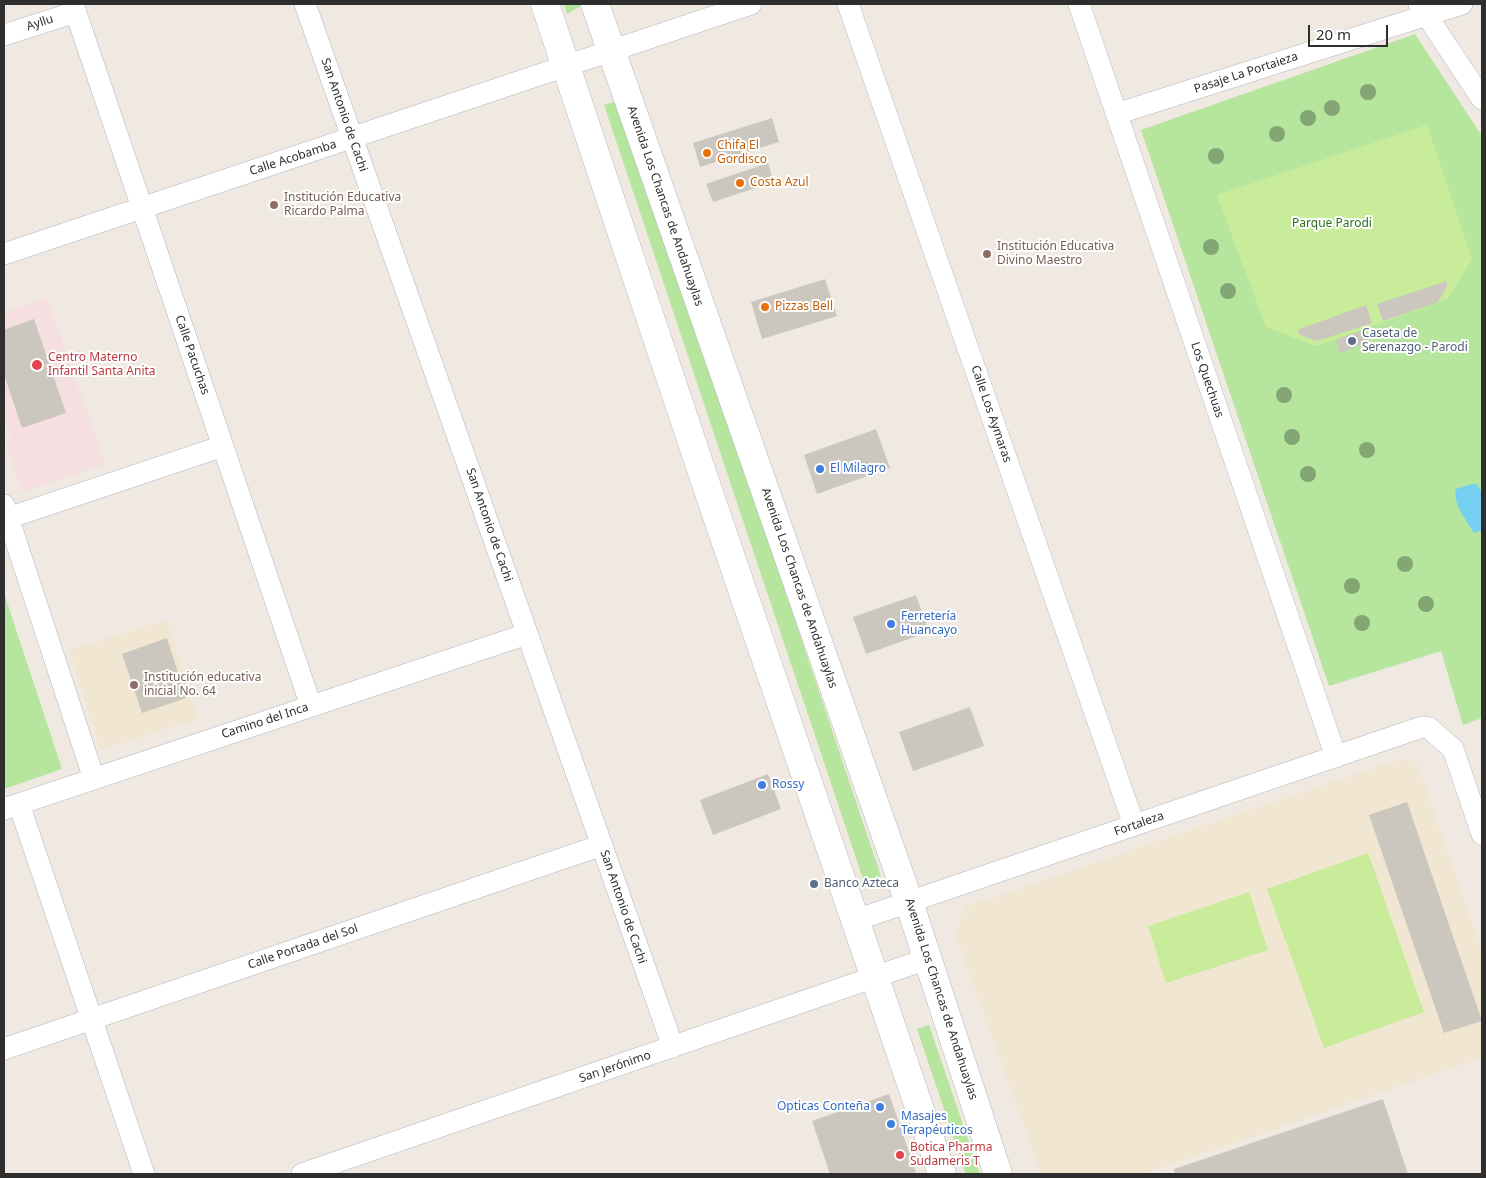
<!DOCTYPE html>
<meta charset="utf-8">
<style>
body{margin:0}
#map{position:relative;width:1486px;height:1178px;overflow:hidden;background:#efe9e1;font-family:"Noto Sans",sans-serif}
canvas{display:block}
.frame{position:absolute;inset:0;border:5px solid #2e2e2e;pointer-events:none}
.scale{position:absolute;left:1308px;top:25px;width:80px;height:22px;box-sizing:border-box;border:2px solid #2e2e2e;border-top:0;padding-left:6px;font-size:15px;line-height:18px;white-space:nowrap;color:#2e2e2e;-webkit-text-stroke:4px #fff;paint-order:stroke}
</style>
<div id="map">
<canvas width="1486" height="1178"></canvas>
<div class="frame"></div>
<div class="scale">20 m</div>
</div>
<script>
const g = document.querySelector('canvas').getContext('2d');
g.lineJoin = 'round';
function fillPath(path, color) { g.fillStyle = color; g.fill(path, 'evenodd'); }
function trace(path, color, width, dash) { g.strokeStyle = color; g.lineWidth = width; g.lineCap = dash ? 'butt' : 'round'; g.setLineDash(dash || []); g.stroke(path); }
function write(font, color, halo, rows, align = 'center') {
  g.font = font + ' "Noto Sans",sans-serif'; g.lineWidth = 4; g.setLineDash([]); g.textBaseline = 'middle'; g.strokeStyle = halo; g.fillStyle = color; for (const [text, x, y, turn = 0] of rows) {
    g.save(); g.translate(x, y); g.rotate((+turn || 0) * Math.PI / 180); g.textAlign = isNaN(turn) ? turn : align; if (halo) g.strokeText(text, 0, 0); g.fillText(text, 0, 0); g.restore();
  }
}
fillPath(new Path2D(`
 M167 620 198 719 100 750 69 650Z
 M1402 758 1417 762 1482 951V1058L1143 1174H1041L955 934 965 907Z`), '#f0e6d1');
fillPath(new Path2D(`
 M47 297 105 464 22 492 6 444 12 442 4 418V313Z`), '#f5dfe0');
fillPath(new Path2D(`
 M564 4H584L567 14Z
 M1415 34 1482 136V718L1463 725 1441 651 1329 686 1141 130Z
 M620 100 881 876 865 885 604 105Z
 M4 593 62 769 4 789Z
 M929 1025 980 1174H966L917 1029Z`), '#b6e59e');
fillPath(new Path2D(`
 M1427 125 1472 259 1448 299 1316 346 1266 327 1217 195Z
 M1368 853 1424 1012 1324 1048 1267 889Z
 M1249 892 1268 950 1166 983 1148 926Z`), '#c9ec9a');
fillPath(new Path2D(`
 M1472 484H1477L1482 493V530L1474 533C1467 521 1452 503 1456 489Z`), '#75cff0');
fillPath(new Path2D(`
 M772 118 779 142 700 167 693 143Z
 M768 163 774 182 713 202 706 184Z
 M825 279 837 316 762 339 751 302Z
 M1447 281V286L1438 302 1383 321 1377 304Z
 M1366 305 1372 323 1317 341 1300 335 1297 330Z
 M34 319 66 413 22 428 4 374V330Z
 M1364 330 1369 342 1340 353 1336 340Z
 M876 429 890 468 817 494 804 455Z
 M916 595 929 632 866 654 853 617Z
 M167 638 186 698 142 713 122 654Z
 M970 707 984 746 913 771 899 732Z
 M768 774 781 809 713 835 700 800Z
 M1407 802 1482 1021 1444 1033 1369 815Z
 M889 1094 916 1172 909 1174H830L812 1121Z
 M1383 1099 1408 1174H1175L1174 1169Z`), '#cbc7bf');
const street = new Path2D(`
 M73 4 311 706
 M305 4 673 1047
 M848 4 1134 825
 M1079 4 1336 757
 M1419 4 1482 99
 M4 35 76 12
 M1116 114 1462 4
 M4 254 751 4
 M4 505 94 779
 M8 518 223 446
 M19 804 144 1174
 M4 809 527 634
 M856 920 1422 727 1429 728 1453 749 1482 834
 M4 1049 602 845
 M302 1174 927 959`);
const secondary = new Path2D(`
 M545 4 708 490 942 1174
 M595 4 909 902 998 1174`);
trace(street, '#b4b7c1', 22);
trace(secondary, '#b4b7c1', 29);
trace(street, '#fff', 21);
trace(secondary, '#fff', 28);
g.fillStyle = '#84a574';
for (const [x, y] of [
 [1368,92],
 [1332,108],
 [1308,118],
 [1277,134],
 [1216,156],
 [1211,247],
 [1228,291],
 [1284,395],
 [1292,437],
 [1367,450],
 [1308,474],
 [1405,564],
 [1352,586],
 [1426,604],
 [1362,623]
]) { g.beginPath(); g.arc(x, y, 8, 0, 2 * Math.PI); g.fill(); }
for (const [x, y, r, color] of [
 [707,153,5,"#e8710a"],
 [740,183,5,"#e8710a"],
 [274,205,5,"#8d6e63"],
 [987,254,5,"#8d6e63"],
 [765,307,5,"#e8710a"],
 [1352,341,5,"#5c6f8a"],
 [37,365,6,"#e0444e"],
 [820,469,5,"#3f7fe0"],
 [891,624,5,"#3f7fe0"],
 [134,685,5,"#8d6e63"],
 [762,785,5,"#3f7fe0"],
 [814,884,5,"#5c6f8a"],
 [880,1107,5,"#3f7fe0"],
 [891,1124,5,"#3f7fe0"],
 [900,1155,5,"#e0444e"]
]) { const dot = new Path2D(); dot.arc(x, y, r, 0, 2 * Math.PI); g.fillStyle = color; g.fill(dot); trace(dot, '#fff', 2); }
write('12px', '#2e2e2e', '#fff', [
 ["Ayllu",40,23,-18],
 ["Pasaje La Portaieza",1246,73,-18],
 ["San Antonio de Cachi",344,115,71],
 ["Calle Acobamba",293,158,-18],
 ["Avenida Los Chancas de Andahuaylas",665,206,71],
 ["Calle Pacuchas",192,355,71],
 ["Los Quechuas",1207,380,71],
 ["Calle Los Aymaras",991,414,71],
 ["San Antonio de Cachi",489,525,71],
 ["Avenida Los Chancas de Andahuaylas",799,588,71],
 ["Camino del Inca",265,721,-18],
 ["Fortaleza",1139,824,-19],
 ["San Antonio de Cachi",623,907,71],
 ["Calle Portada del Sol",303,947,-19],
 ["Avenida Los Chancas de Andahuaylas",941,999,72],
 ["San Jerónimo",615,1067,-19]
]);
write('12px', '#c56008', '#fff', [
 ["Chifa El",717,146],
 ["Gordisco",717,160],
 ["Costa Azul",750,183],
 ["Pizzas Bell",775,307]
], 'left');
write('12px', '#785e54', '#fff', [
 ["Institución Educativa",284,198],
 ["Ricardo Palma",284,212],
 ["Institución Educativa",997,247],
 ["Divino Maestro",997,261],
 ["Institución educativa",144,678],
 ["inicial No. 64",144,692]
], 'left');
write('12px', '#2c6e1b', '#fff', [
 ["Parque Parodi",1332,224]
]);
write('12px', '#4e5e75', '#fff', [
 ["Caseta de",1362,334],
 ["Serenazgo - Parodi",1362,348],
 ["Banco Azteca",824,884]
], 'left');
write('12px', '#be3a42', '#fff', [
 ["Centro Materno",48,358],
 ["Infantil Santa Anita",48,372],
 ["Botica Pharma",910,1148],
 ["Sudameris T",910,1162]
], 'left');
write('12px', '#366cbe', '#fff', [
 ["El Milagro",830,469],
 ["Ferretería",901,617],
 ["Huancayo",901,631],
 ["Rossy",772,785],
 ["Opticas Conteña",870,1107,"right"],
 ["Masajes",901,1117],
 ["Terapéuticos",901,1131]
], 'left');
</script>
